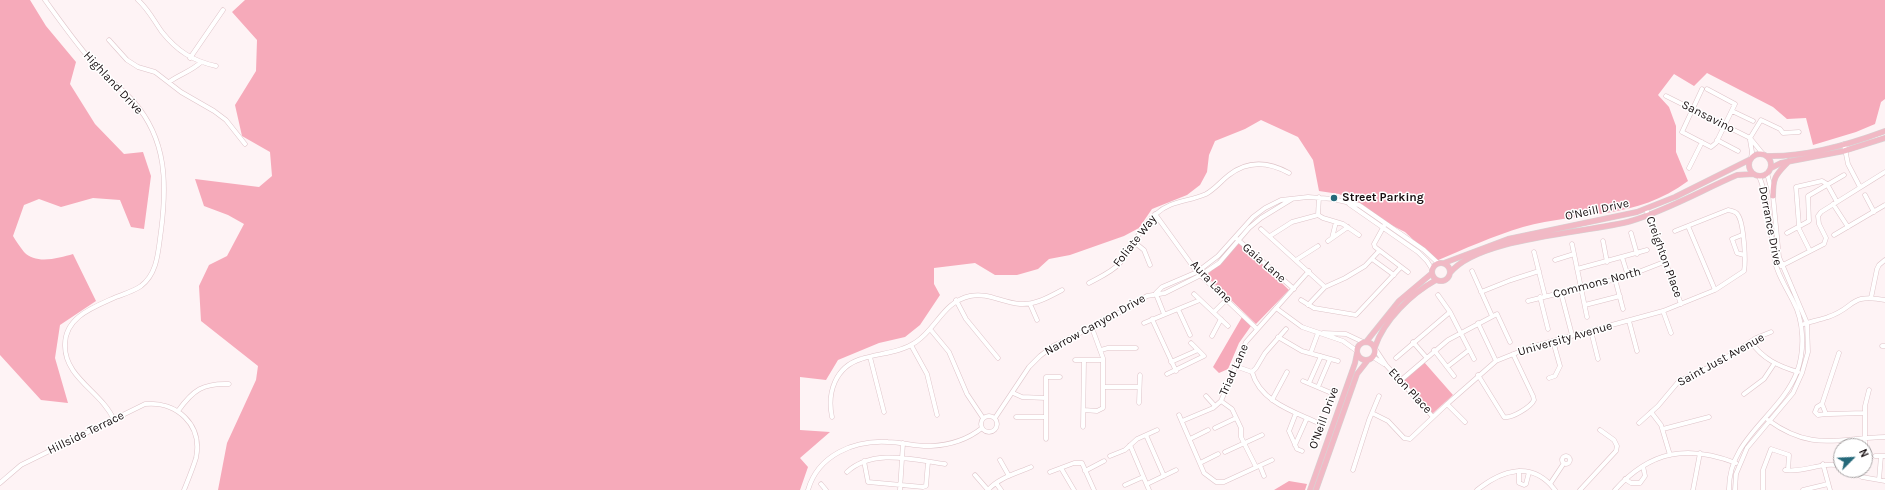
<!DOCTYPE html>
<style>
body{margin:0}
#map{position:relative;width:1885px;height:490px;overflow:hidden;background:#fef3f5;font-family:Karla,sans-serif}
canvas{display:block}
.north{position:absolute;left:1833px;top:438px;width:40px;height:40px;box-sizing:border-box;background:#fff;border:1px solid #a39fa0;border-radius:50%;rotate:66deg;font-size:11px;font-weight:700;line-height:16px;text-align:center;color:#191012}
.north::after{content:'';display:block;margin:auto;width:14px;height:18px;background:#25697a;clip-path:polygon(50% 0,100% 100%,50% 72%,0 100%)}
</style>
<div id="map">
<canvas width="1885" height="490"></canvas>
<div class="north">N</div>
</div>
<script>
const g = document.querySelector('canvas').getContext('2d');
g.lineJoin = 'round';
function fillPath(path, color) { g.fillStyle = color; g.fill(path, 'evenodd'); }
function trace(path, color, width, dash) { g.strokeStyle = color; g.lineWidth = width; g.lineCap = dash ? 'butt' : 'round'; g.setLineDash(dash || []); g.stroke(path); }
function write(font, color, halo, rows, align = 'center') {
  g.font = font + ' Karla,sans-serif'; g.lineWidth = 3; g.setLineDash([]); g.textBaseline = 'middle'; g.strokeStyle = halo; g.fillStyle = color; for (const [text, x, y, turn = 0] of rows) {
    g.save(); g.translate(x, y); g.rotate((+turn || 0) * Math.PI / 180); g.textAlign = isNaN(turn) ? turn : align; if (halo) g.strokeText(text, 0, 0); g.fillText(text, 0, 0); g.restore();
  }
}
fillPath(new Path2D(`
 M0 0H30L46 26 76 62 70 84 95 124 124 154 143 152 151 176 144 229 131 227 120 200 93 198 61 207 39 199 24 205 13 236C16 241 20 247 24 252 36 265 59 258 73 254L96 301 60 325 55 358 68 403 41 400 0 355Z
 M245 0H1885V99L1881 102 1875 124 1856 132 1813 145 1806 118 1787 119 1773 107 1707 73 1694 86 1674 74 1658 95 1669 107 1676 126V152L1688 181C1636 220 1581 211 1523 227 1493 236 1464 249 1436 261L1405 232 1383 221 1363 205 1339 194 1319 191 1313 160 1298 137 1261 120 1245 129 1215 141 1209 155 1207 172 1200 185 1187 195 1152 209 1139 228 1124 236 1070 255 1049 259 1038 269 1017 275H995L975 263 934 268V284L940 295 920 325 905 337 879 343 838 360 826 380 800 377V430L830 432 800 458 808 467 800 490H218L227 443 256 380 258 366 201 321 199 286 209 265 227 256 244 224 228 215 204 206 195 179 259 187 272 176 270 152 242 136 235 105 256 71 257 40 232 12Z
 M1239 242 1289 290 1256 324 1206 276Z
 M1242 317 1251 326 1239 343 1228 369 1219 373 1213 367Z
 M1424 362 1453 395 1432 414 1403 381Z
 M1289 481 1307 484 1305 490H1274Z`), '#f6aaba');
const minor = new Path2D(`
 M45 0C61 22 77 45 95 65 107 79 122 88 134 102 167 140 167 184 161 231 158 251 158 273 141 286 134 291 124 294 116 297 94 307 64 317 65 346 65 378 102 392 114 420
 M138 0C149 10 154 21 162 32 177 51 193 61 216 66
 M109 40 127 60 138 67 155 72 181 92 214 111 226 120 245 144
 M190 58 223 10
 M169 82C180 74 192 71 201 62
 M1702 89 1682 132 1711 147 1716 143 1735 104 1707 89
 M1666 96 1750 138 1763 154
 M1732 111 1753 121
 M1750 138 1761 120 1780 129 1783 133 1799 132
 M1717 140 1738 151
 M1750 140 1752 152 1751 158
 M1844 144 1848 164 1860 187
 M1689 168 1702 142
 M1865 195 1874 212
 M1349 204 1418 252 1427 261 1432 269
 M1833 204 1848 227
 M1646 209 1681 304
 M1155 214 1197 272 1256 328
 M1318 215 1319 197
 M1384 226 1374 244 1375 247 1408 272
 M1688 226 1715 290
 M1799 226 1796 187 1822 181 1827 184 1837 202
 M1261 229 1325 287
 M1631 233 1637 254
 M1787 233 1798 227
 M1742 235 1732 239 1737 253 1744 255
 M1834 235 1885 205
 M1270 236 1292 222 1318 215 1323 218 1343 224 1359 235
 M1332 238 1336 222
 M1237 239 1294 289
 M1328 241 1348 227
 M1603 241 1607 262
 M1134 242 1144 250 1150 265
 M1572 244 1587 317
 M1810 251 1798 227 1809 221 1808 196 1844 175
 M1534 252 1545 296
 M1622 257 1628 276
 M1372 259 1394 275
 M1296 260 1318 246
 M1555 260 1574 254
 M1781 266 1824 244 1826 238 1819 224 1818 216 1821 212 1885 172
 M1577 269 1647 250
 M1472 271 1492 316
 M1615 279 1623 309
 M1089 283C1100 277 1112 272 1120 263 1133 247 1140 227 1156 214 1171 200 1188 202 1206 194 1215 189 1221 181 1229 175 1248 160 1269 162 1289 173
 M1481 292 1511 280 1539 271
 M1156 293 1162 287 1197 272 1218 256 1253 217 1265 208 1281 200 1308 197 1333 199 1359 205 1424 250 1438 263
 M1561 293 1572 335
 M1156 294 1164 314
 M1194 294 1228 326
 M1438 295 1450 312 1474 359
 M1540 297 1548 329
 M1871 298 1877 269 1879 265 1885 260
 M956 300 966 319 998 358
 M1301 300 1314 308 1356 315 1401 267
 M1528 301 1628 276 1664 262
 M1030 304 1037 320
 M1308 305 1325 287 1345 278 1365 266 1379 251
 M1585 305 1620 296
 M1276 308 1302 327 1343 341 1357 351
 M1178 309 1190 335
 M1663 311 1671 333
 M1214 312 1227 299
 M1152 319 1176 371
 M1629 321 1637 351
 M1144 323 1200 300
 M1478 323 1496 361
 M1804 324C1812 321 1820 320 1828 317 1856 308 1848 293 1885 300
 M930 329 949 352 967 394 983 418
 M1591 331 1598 359
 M1323 333 1346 334 1363 342
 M1212 336 1221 319
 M1278 337 1302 351 1338 361
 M1413 342 1426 357
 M1751 342C1763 359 1778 366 1798 372
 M911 345 927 374 937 415
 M1882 346H1885
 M1101 350 1108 348H1136
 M1376 350 1386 365 1433 417
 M1434 350 1454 376
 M1311 352 1318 333
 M1839 353 1822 404 1826 414H1830L1864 413
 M870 357 884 412
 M1373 357 1384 364
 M1396 358 1450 312
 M1075 360H1103
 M1171 362 1198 350
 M1235 366 1252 372
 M1447 367 1469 350
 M1252 372C1260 401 1292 411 1316 422
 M1252 372 1256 368 1265 353 1286 329
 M1167 374 1204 356 1191 343
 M1478 375 1504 417C1511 419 1531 407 1534 400L1533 396 1513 354
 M1549 378 1555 376 1560 366 1553 341
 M1303 381 1329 392
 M1400 381 1448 340 1497 314 1510 342
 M1309 383 1321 356
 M1103 387H1139
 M1318 387 1330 359
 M1013 393 1022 397 1046 398
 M1744 394 1764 379 1774 364
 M1206 396 1215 406
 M1272 400 1287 372
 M1221 401 1232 409 1241 428V437L1256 467
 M1139 403 1140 375
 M1447 404 1465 422
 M1822 404 1817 407 1815 412 1818 415 1826 414
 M1084 410 1097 411 1103 408V358L1092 328
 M178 411C193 390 203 383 229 384
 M1651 412 1661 425 1670 455
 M1296 413 1289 431 1297 449 1302 451
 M1372 413 1388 421 1404 438 1410 439 1447 404 1496 361 1531 347 1663 311 1715 290 1744 271C1746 261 1744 224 1738 215 1736 211 1732 211 1728 210L1675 231
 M1179 415 1204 473 1216 482H1224L1272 460
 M981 424a8 8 0 1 1 16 0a8 8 0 1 1-16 0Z
 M832 417C827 393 835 367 861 359 879 353 900 353 916 342 937 328 943 302 970 296 988 292 1002 303 1020 304 1035 305 1049 297 1062 290
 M1016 417H1046
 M995 418 1029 367 1040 356 1053 346 1107 320 1147 296 1165 293 1201 275 1219 263 1249 228 1261 218 1292 199
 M1768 420C1812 452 1837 438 1885 437
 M1182 421 1213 408 1221 401 1246 342 1309 271
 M1639 423 1658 406 1679 381 1718 363 1756 338 1771 332
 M1083 427 1084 360
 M1215 428 1236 418
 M1663 429 1709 417
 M1146 435 1164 476
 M1046 439V377H1060
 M1190 439 1208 430
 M1130 445 1149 490
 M1295 445 1307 418
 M1865 446V406L1869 390
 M1225 452 1262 435
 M1562 460a4 4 0 1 1 8 0a4 4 0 1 1-8 0Z
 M1110 456 1125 450 1137 439 1157 430
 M1875 456H1885
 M1000 460 1009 476
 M864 461 868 482 923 487 926 486 928 462
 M1200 463 1218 454
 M1823 464 1830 490
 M1260 466 1264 476
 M1061 468 1074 490
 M1353 470 1369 420 1379 396
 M1785 470C1805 473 1822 461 1841 466
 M1851 470 1862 477 1885 481
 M1085 471 1104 461
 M1519 471V483L1524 485 1526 484 1529 472
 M847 472C873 448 914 460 945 464
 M1050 472 1074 463H1082L1094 490
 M975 475 988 490
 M1625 479 1631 483H1640L1645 476 1643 466
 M1879 480 1881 456
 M0 483 21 465 145 404C176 401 203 424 196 458 193 468 188 480 184 490
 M996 483 1001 490
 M821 484 826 490
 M1147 484 1176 470
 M1550 484 1564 463
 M1125 485 1143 477
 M808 490C818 455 854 440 888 442 902 442 917 447 931 446 951 445 967 440 982 428
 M900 490 903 443
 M988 490C998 478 1017 473 1031 467
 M1477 490C1502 470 1532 460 1555 490
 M1580 490 1616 451 1617 446 1614 440 1600 430
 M1615 490C1650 451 1687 444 1736 463
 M1693 490 1700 453
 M1729 490C1728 438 1780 416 1797 372 1805 350 1804 321 1793 301 1786 287 1776 272 1774 257 1770 229 1770 203 1759 176
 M1735 490 1736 474 1747 448 1793 393 1802 373 1808 352 1807 323 1779 257 1773 196 1767 173
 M1763 490V470L1771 449 1789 455 1788 470
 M1803 490 1828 484`);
const major = new Path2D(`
 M1749 165a11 11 0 1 1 22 0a11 11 0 1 1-22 0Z
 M1767 156C1804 157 1850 144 1885 131
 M1771 168 1781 163 1844 151 1885 138
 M1773 196C1773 176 1776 175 1789 161
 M1432 272a9 9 0 1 1 18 0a9 9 0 1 1-18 0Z
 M1444 263 1508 239 1637 212 1675 197 1749 160
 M1450 273C1478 237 1588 233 1631 221 1668 210 1702 190 1737 175L1753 174
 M1357 351a9 9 0 1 1 18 0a9 9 0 1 1-18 0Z
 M1366 342 1399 301 1431 274
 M1375 347C1384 320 1411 294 1436 280
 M1310 490 1355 363 1357 353
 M1316 490 1357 374 1368 360`);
trace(minor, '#dec3c8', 5);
trace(major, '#d6d4d4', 6);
trace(minor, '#fff', 4);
trace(major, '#f1b9c5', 5);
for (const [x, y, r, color] of [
 [1334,198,4,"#25697a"]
]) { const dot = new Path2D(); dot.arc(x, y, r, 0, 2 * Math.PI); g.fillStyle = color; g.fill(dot); trace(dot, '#fff', 1.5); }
write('12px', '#191012', '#fff', [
 ["Highland Drive",113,83,47],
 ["Sansavino",1708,117,27],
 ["O'Neill Drive",1597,210,-12],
 ["Dorrance Drive",1770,226,79],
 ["Foliate Way",1135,241,-52],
 ["Creighton Place",1664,257,70],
 ["Gaia Lane",1264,263,41],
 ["Aura Lane",1211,282,46],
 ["Commons North",1597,283,-15],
 ["Narrow Canyon Drive",1095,325,-29],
 ["University Avenue",1565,339,-16],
 ["Saint Just Avenue",1721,360,-29],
 ["Triad Lane",1234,370,-66],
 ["Eton Place",1410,391,47],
 ["O'Neill Drive",1324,418,-70],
 ["Hillside Terrace",86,433,-26]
]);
write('bold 12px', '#191012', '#fff', [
 ["Street Parking",1342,198]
], 'left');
</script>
